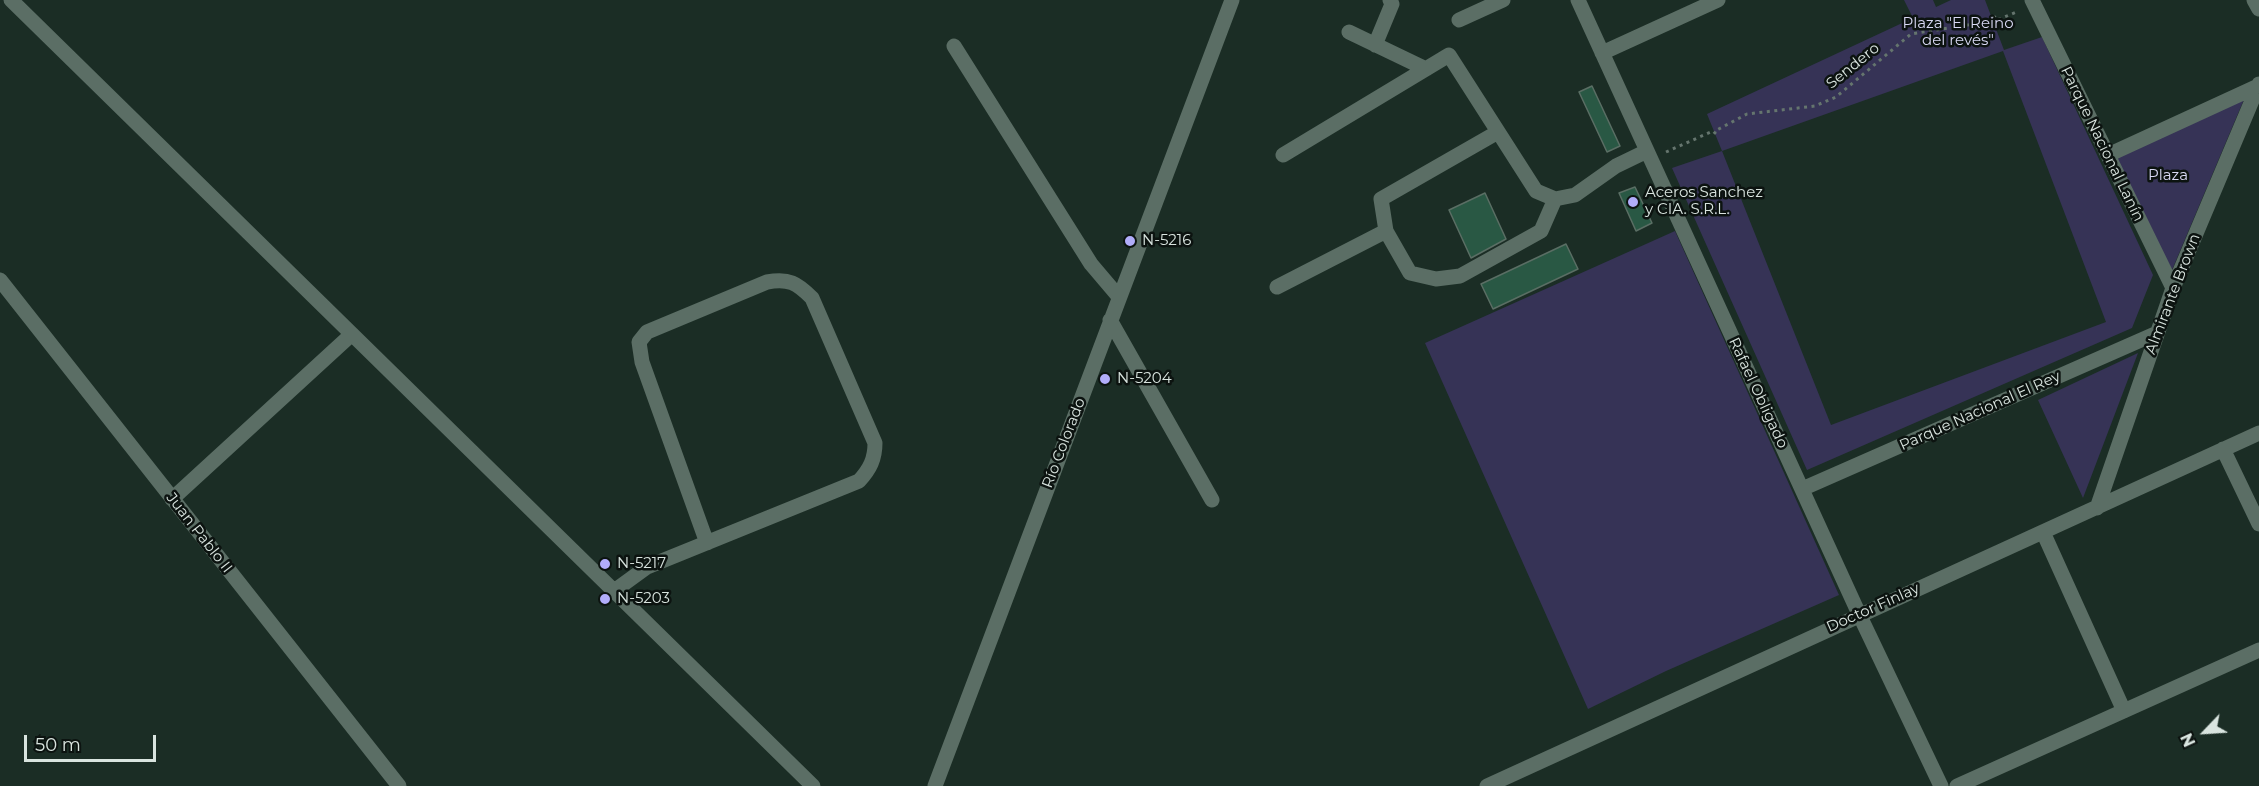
<!DOCTYPE html>
<meta charset="utf-8">
<style>
body{margin:0}
#map{position:relative;width:2259px;height:786px;overflow:hidden;background:#1b2d25;font-family:Montserrat,sans-serif}
canvas{display:block}
.north{position:absolute;left:2175px;top:702px;width:60px;height:60px;-webkit-text-stroke:4px #0c1310;paint-order:stroke;rotate:245deg;font-size:16px;font-weight:700;line-height:24px;text-align:center;color:#d9e4df}
.north::after{content:'';display:block;margin:auto;width:21px;height:27px;background:#d9e4df;clip-path:polygon(50% 0,100% 100%,50% 72%,0 100%)}
.scale{position:absolute;left:24px;top:735px;width:132px;height:27px;box-sizing:border-box;border:3px solid #d9e4df;border-top:0;padding-left:8px;font-size:18px;line-height:21px;white-space:nowrap;color:#d9e4df;-webkit-text-stroke:4px #0c1310;paint-order:stroke}
</style>
<div id="map">
<canvas width="2259" height="786"></canvas>
<div class="north">N</div>
<div class="scale">50 m</div>
</div>
<script>
const g = document.querySelector('canvas').getContext('2d');
g.lineJoin = 'round';
function fillPath(path, color) { g.fillStyle = color; g.fill(path, 'evenodd'); }
function trace(path, color, width, dash) { g.strokeStyle = color; g.lineWidth = width; g.lineCap = dash ? 'butt' : 'round'; g.setLineDash(dash || []); g.stroke(path); }
function write(font, color, halo, rows, align = 'center') {
  g.font = font + ' Montserrat,sans-serif'; g.lineWidth = 5; g.setLineDash([]); g.textBaseline = 'middle'; g.strokeStyle = halo; g.fillStyle = color; for (const [text, x, y, turn = 0] of rows) {
    g.save(); g.translate(x, y); g.rotate((+turn || 0) * Math.PI / 180); g.textAlign = isNaN(turn) ? turn : align; if (halo) g.strokeText(text, 0, 0); g.fillText(text, 0, 0); g.restore();
  }
}
fillPath(new Path2D(`
 M1904 0H1933L1936 7 1951 0H1985L2004 50 2042 37 2153 275 2132 328 1807 470 1672 168 1722 151 1707 114 1913 18ZM2003 51 2106 322 1831 425 1722 151Z
 M2245 97 2172 270 2114 157Z
 M1675 231 1839 595 1666 671 1588 709 1425 343Z
 M2138 353 2083 498 2038 400Z`), '#363356');
const building = new Path2D(`
 M1592 86 1620 146 1607 152 1579 92Z
 M1635 187 1652 223 1636 231 1619 193Z
 M1485 193 1506 239 1471 258 1449 210Z
 M1566 244 1578 269 1493 309 1481 284Z`);
fillPath(building, '#295844');
trace(building, '#5a6e64', 1.5);
trace(new Path2D(`
 M1666 152 1713 131 1715 133V131L1747 114 1815 106 1836 97 1911 34 1993 21V18L1995 17 1997 20 2019 11`), '#65756e', 3, [3, 4.5]);
trace(new Path2D(`
 M11 0 813 786
 M1578 0 1859 614 1941 786
 M2032 0 2173 288
 M2254 0 2259 9
 M1459 20 1503 0
 M1349 32 1426 69
 M1375 45 1392 4 1390 0
 M954 46 1091 264 1119 297
 M1602 53 1718 0
 M1283 155 1449 55 1536 191 1555 199 1575 195 1616 166 1647 151
 M2108 155 2258 86
 M1386 231 1410 273 1436 279 1460 276 1541 231 1555 199
 M0 280 399 786
 M1277 287 1386 231 1381 199 1498 132
 M1110 320 1212 500
 M2223 449 2259 524
 M1802 489 2157 333
 M172 499 352 334
 M2097 508 2173 288 2259 84
 M2043 532 2124 711
 M614 591 647 567 859 481C870 469 875 459 875 443L812 298C797 283 789 278 767 282L647 332 639 342 642 362 707 543
 M935 786 1232 0
 M1487 786 2259 433
 M1957 786 2259 650`), '#5b6e65', 15);
for (const [x, y, r, color] of [
 [1633,202,6,"#b1adfa"],
 [1130,241,6,"#b1adfa"],
 [1105,379,6,"#b1adfa"],
 [605,564,6,"#b1adfa"],
 [605,599,6,"#b1adfa"]
]) { const dot = new Path2D(); dot.arc(x, y, r, 0, 2 * Math.PI); g.fillStyle = color; g.fill(dot); trace(dot, '#0c1310', 2); }
write('15px', '#d9d9f4', '#0c1310', [
 ["Plaza \"El Reino",1958,24],
 ["del revés\"",1958,41],
 ["Plaza",2168,176]
]);
write('15px', '#d9e4df', '#0c1310', [
 ["Sendero",1853,66,-39],
 ["Parque Nacional Lanín",2102,144,64],
 ["Almirante Brown",2173,294,-69],
 ["Rafael Obligado",1758,393,65],
 ["Parque Nacional El Rey",1980,411,-24],
 ["Río Colorado",1064,443,-69],
 ["Juan Pablo II",199,533,52],
 ["Doctor Finlay",1873,608,-24]
]);
write('15px', '#d9e4df', '#0c1310', [
 ["Aceros Sanchez",1645,193],
 ["y CIA. S.R.L.",1645,210],
 ["N-5216",1142,241],
 ["N-5204",1117,379],
 ["N-5217",617,564],
 ["N-5203",617,599]
], 'left');
</script>
